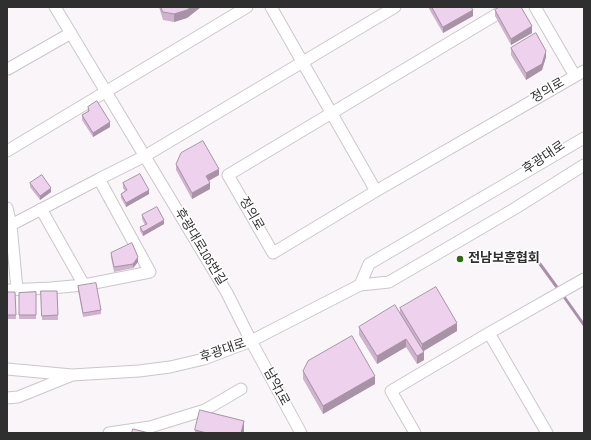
<!DOCTYPE html>
<meta charset="utf-8">
<style>
body{margin:0}
#map{position:relative;width:591px;height:440px;overflow:hidden;background:#f9f5f9;font-family:"Sofia Sans Condensed",sans-serif}
canvas{display:block}
.frame{position:absolute;inset:0;border:8px solid #302f30;pointer-events:none}
</style>
<div id="map">
<canvas width="591" height="440"></canvas>
<div class="frame"></div>
</div>
<script>
const g = document.querySelector('canvas').getContext('2d');
g.lineJoin = 'round';
function trace(path, color, width, dash) { g.strokeStyle = color; g.lineWidth = width; g.lineCap = dash ? 'butt' : 'round'; g.setLineDash(dash || []); g.stroke(path); }
function fillPath(path, color) { g.fillStyle = color; g.fill(path, 'evenodd'); }
function write(font, color, halo, rows, align = 'center') {
  g.font = font + ' "Sofia Sans Condensed","Noto Sans KR",sans-serif'; g.lineWidth = 3; g.setLineDash([]); g.textBaseline = 'middle'; g.strokeStyle = halo; g.fillStyle = color; for (const [text, x, y, turn = 0] of rows) {
    g.save(); g.translate(x, y); g.rotate((+turn || 0) * Math.PI / 180); g.textAlign = isNaN(turn) ? turn : align; if (halo) g.strokeText(text, 0, 0); g.fillText(text, 0, 0); g.restore();
  }
}
trace(new Path2D(`
 M540 264 559 290
 M562 294 584 325`), '#aa8fa9', 3);
const minor = new Path2D(`
 M55 7 227 293 251 341 301 433
 M271 7 376 191
 M509 7 228 175 273 253 376 191 584 71
 M535 7 575 76
 M8 69 71 33
 M7 151 247 7
 M7 208 11 225 17 289
 M41 209 84 285
 M11 225 99 179
 M360 285 369 264 584 138
 M7 290 51 288 84 285 150 272 99 179 145 156 395 7
 M489 333 547 433
 M7 369 72 375 139 371 170 367 204 359 251 341 360 285 389 282 514 209 584 165
 M7 398 18 397 70 376
 M109 433 150 427 205 410 241 389
 M415 433 391 391 489 333 584 279`);
trace(minor, '#cac7ca', 13);
trace(minor, '#fff', 11);
fillPath(new Path2D(`
 M159 7H201L187 18 174 22 163 20Z
 M428 7H471L473 16 443 33Z
 M495 10 532 33 511 45 495 16Z
 M511 48 546 57 542 70 526 80 511 55Z
 M88 107 110 127 93 137 82 120V115L88 111Z
 M176 164 219 175 209 181 210 189 192 199 176 170Z
 M30 183 51 192 40 200 30 187Z
 M123 183 149 194 126 207 121 198V194L125 191 123 188Z
 M142 215 164 224 143 236 140 231V227L145 225 142 219Z
 M111 253 138 262 133 268 114 272 111 257Z
 M78 286 101 310V314L83 317 78 290Z
 M41 291H57L58 320H42Z
 M7 292H15L16 319H7Z
 M36 292V319H19V293Z
 M400 308 457 331 423 351 424 360 417 364 406 347 377 364 359 335V327L400 314Z
 M303 371 375 384 323 414 303 379Z
 M195 430 244 432V433H195Z`), '#cdb4cc');
fillPath(new Path2D(`
 M191 7H201L187 18 174 22V14Z
 M473 10V16L443 33V27Z
 M532 26V33L511 45V39Z
 M546 51V57L542 70 526 80V73Z
 M110 122V127L93 137V133Z
 M219 169V175L206 182V176Z
 M210 183V189L192 199V193Z
 M51 188V192L40 200V196Z
 M149 190V194L126 207V203Z
 M164 220V224L143 236V232Z
 M138 257V262L133 268V264Z
 M457 323V331L422 352V344Z
 M406 339V347L377 364V356Z
 M424 352V360L417 364V356Z
 M375 376V384L323 414V406Z
 M244 421V433H241Z`), '#a792a6');
const building = new Path2D(`
 M161 7H191L187 10 174 14 163 12Z
 M432 7H471L473 10 443 27Z
 M500 7H521L532 26 511 39 495 10Z
 M536 33 546 51 542 64 526 73 511 48Z
 M97 101 110 122 93 133 82 115 89 111 88 107Z
 M203 141 219 169 206 176 210 183 192 193 176 164 181 153Z
 M140 174 149 190 126 203 121 194 127 190 123 183Z
 M42 175 51 188 40 196 30 183Z
 M157 207 164 220 143 232 140 227 147 224 142 215Z
 M132 243 138 257 133 264 114 267 111 253Z
 M96 283 101 310 83 313 78 286Z
 M436 287 457 323 422 344 400 308Z
 M41 291H57L58 315 42 316Z
 M7 292H15L16 315H7Z
 M36 292V315H19V293Z
 M395 305 424 352 417 356 406 339 377 356 359 327Z
 M352 336 375 376 323 406 303 371 308 361Z
 M200 410 244 421 241 433H207L195 430Z
 M133 429 149 433H132Z`);
fillPath(building, '#eed1ed');
trace(building, '#a792a6', 1);
for (const [x, y, r, color] of [
 [460,259,4,"#286d08"]
]) { const dot = new Path2D(); dot.arc(x, y, r, 0, 2 * Math.PI); g.fillStyle = color; g.fill(dot); trace(dot, '#fff', 1.5); }
write('13px', '#302f30', '#fff', [
 ["정의로",548,91,-30],
 ["후광대로",544,158,-34],
 ["정의로",251,214,60],
 ["후광대로105번길",200,247,59],
 ["후광대로",223,351,-19],
 ["남악1로",276,387,62]
]);
write('bold 13px', '#302f30', '#fff', [
 ["전남보훈협회",468,259]
], 'left');
</script>
